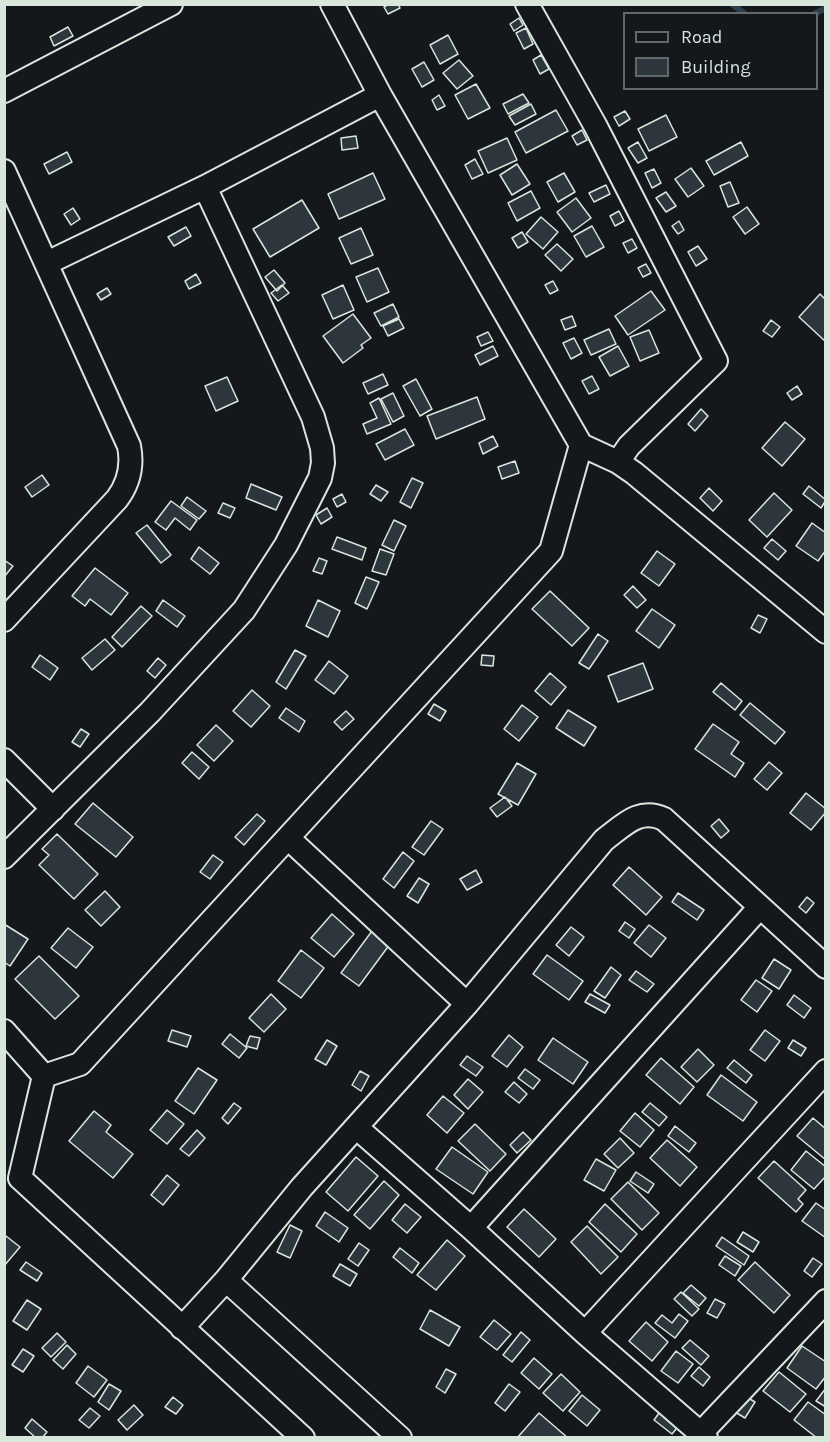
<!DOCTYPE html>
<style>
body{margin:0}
#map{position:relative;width:830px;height:1442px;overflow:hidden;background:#14181c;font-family:Karla,sans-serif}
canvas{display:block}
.frame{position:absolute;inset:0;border:6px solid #d8e6dc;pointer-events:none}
.legend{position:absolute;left:623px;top:12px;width:195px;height:78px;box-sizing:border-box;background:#14181c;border:2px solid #626a69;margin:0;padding:8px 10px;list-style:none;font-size:18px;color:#d8e6dc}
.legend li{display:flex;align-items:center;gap:12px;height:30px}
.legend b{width:30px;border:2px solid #626a69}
</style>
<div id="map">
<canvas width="830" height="1442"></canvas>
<div class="frame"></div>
<ul class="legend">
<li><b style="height:8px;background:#14181c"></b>Road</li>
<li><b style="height:16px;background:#2c363c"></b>Building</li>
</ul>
</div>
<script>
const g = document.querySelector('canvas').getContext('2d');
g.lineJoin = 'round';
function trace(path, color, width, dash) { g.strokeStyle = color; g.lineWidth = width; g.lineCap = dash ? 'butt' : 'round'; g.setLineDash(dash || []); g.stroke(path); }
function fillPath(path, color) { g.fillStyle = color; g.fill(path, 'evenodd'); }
trace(new Path2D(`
 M732 4 745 14
 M814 14 826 8`), '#2f3f4d', 6);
const building = new Path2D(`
 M389 4H398L400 8 388 14 384 7Z
 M519 18 523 25 514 31 510 24Z
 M68 27 73 36 54 46 50 37Z
 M526 28 533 44 524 49 516 33Z
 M448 35 458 54 440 64 430 45Z
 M541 55 549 69 540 74 533 60Z
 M459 60 473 76 457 89 443 73Z
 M424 62 434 80 422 87 412 69Z
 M476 84 490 108 468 119 455 95Z
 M523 94 529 103 508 114 503 104Z
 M439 95 445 106 437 110 432 100Z
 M531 104 536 114 515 125 509 116Z
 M556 110 568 131 526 153 515 132Z
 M625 111 630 119 619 126 614 117Z
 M666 115 677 137 649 151 638 129Z
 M582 130 587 140 577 145 572 136Z
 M356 136 358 148 342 150 341 138Z
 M507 138 517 160 488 173 478 151Z
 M638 142 647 158 638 163 628 148Z
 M741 142 748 156 714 175 706 161Z
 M67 152 72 162 49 174 44 164Z
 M475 159 483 174 472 179 465 165Z
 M517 164 530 184 512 195 500 175Z
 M691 168 704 186 688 197 675 179Z
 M654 169 661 183 652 188 645 173Z
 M373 173 385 199 339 219 328 194Z
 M564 173 575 192 558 202 547 182Z
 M730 182 739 203 728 207 720 186Z
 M606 185 610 194 594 202 589 193Z
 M531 191 540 208 517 221 508 203Z
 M666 192 676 206 666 212 656 198Z
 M576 198 591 218 572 232 557 212Z
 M302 200 319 228 270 257 253 229Z
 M747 207 759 224 745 234 733 217Z
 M73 208 80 219 71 225 64 214Z
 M619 211 624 221 615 226 610 216Z
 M541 217 558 232 543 249 526 234Z
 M679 221 684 230 678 234 672 226Z
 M592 226 604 247 586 257 574 236Z
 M186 227 191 236 174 246 168 237Z
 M361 228 373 255 351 264 339 238Z
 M522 232 528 242 518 248 512 238Z
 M632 239 637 248 628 253 623 243Z
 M557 244 573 259 561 271 545 255Z
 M698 246 707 259 696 266 688 252Z
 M646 264 651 273 643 277 638 268Z
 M378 268 389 292 367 302 356 277Z
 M274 270 285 283 277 291 265 277Z
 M196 274 201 283 189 289 185 281Z
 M553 281 558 290 550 294 545 285Z
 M282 285 289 293 278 301 271 293Z
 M343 285 354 310 333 319 322 295Z
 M107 288 111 294 101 300 97 294Z
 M651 291 665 310 628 335 615 316Z
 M820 294 826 300V342L799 317Z
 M393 304 399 317 381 326 374 313Z
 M353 314 371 338 361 345 363 348 343 363 323 336Z
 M572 316 576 326 565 330 561 320Z
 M399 319 404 328 388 336 383 326Z
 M771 320 780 327 772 337 763 331Z
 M609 329 616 344 591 355 584 340Z
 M649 330 659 353 640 361 630 337Z
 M488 332 493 341 481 346 477 337Z
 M574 338 582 353 571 359 563 343Z
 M493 346 498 356 480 365 475 355Z
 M618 346 629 366 610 376 599 357Z
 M383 374 388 385 368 394 363 383Z
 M592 376 599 389 589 394 582 381Z
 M227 377 238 401 216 411 205 386Z
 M416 379 432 409 420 416 403 386Z
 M797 386 802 394 792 400 787 393Z
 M393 393 404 416 393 422 381 399Z
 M477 397 485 419 436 439 427 416Z
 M379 398 391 424 367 434 363 424 377 418 370 403Z
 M701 409 708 416 695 431 688 424Z
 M785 422 805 439 782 466 762 448Z
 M405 429 414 445 385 460 376 444Z
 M493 436 498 446 483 454 479 443Z
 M515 461 519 473 502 479 498 467Z
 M42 475 49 485 32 497 25 487Z
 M412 478 423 483 411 508 400 502Z
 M251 484 282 497 276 510 246 498Z
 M376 485 388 492 381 501 370 494Z
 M809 486 826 500 821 508 803 494Z
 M709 488 722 501 713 511 700 498Z
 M774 493 792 510 767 537 749 520Z
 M342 494 346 502 337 507 333 499Z
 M187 497 206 511 199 519 181 506Z
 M171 501 197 520 190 530 175 518 166 530 155 522Z
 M223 503 235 508 230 518 218 513Z
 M327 508 332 517 321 524 316 515Z
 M394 520 406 526 394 551 382 545Z
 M812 523 826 533V550L818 561 796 546Z
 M147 525 171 555 161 563 136 533Z
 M337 537 366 548 362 560 332 549Z
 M772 539 786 551 778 560 764 548Z
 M199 547 219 563 210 574 191 559Z
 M380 549 394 554 386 575 372 571Z
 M657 551 675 564 659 586 641 573Z
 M319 558 327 561 322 574 313 571Z
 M4 560 13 566 4 577Z
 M95 568 128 593 111 615 90 599 85 606 72 596Z
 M366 577 379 582 367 609 355 603Z
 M633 586 646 600 637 608 624 595Z
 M550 591 589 628 572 646 532 609Z
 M163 600 185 616 177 627 156 611Z
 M318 600 340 611 328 637 306 626Z
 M141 606 152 616 122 647 112 637Z
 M652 609 675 625 659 648 636 631Z
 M758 615 767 619 760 633 751 628Z
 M598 634 608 641 589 669 579 663Z
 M105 639 115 650 92 670 82 658Z
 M295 650 306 656 286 689 276 682Z
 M40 655 58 668 50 680 32 667Z
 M482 655 494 656 493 666 481 665Z
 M158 658 166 665 155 678 147 671Z
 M329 661 348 676 334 694 315 680Z
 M643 663 653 689 618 702 608 676Z
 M550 673 566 687 551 705 535 691Z
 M721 683 742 701 735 710 713 692Z
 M252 690 270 706 251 727 233 711Z
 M750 703 785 732 775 744 740 715Z
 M434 704 446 711 440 721 428 714Z
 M522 705 538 717 519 741 504 729Z
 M286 708 305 721 299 732 279 718Z
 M568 710 596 727 584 746 556 728Z
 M346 711 354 719 342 730 334 722Z
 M713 724 739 742 731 754 744 763 735 777 695 749Z
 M216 725 233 741 214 761 197 745Z
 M81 729 89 734 80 747 72 742Z
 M192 752 209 767 199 779 182 763Z
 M769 762 782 773 767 790 754 779Z
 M517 763 536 774 518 805 498 794Z
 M806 793 826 809V812L811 830 790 813Z
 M505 797 512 806 497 817 490 808Z
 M93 803 133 837 116 857 75 824Z
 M257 814 265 821 244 845 235 837Z
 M719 819 729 831 721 838 711 826Z
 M431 821 443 829 424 855 412 847Z
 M57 834 98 874 74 899 39 865 49 855 42 849Z
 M403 852 414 861 394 888 383 879Z
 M213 855 223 862 210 879 200 872Z
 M629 867 662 897 646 915 613 885Z
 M476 870 482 882 467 890 460 879Z
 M419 878 429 884 418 903 407 896Z
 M105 891 120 907 101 926 85 910Z
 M678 893 704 910 697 920 672 902Z
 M807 897 814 903 806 913 799 907Z
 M332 914 354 934 334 957 311 938Z
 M625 922 635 929 629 938 619 931Z
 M4 924 28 939 10 966 4 962Z
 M649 925 666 938 651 957 634 943Z
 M571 927 584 937 569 956 556 945Z
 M68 928 93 947 76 968 51 948Z
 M372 931 390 944 359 986 341 973Z
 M301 950 324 968 301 998 278 981Z
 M547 955 583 981 569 1000 533 974Z
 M39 956 79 996 55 1019 15 979Z
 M774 959 791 970 779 989 762 978Z
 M611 967 621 975 605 998 594 991Z
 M636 971 654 984 647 992 629 980Z
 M756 980 772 991 757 1012 741 1000Z
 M271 994 286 1009 264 1032 249 1018Z
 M590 994 610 1005 605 1013 585 1002Z
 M794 995 811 1008 804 1018 787 1005Z
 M172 1030 191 1036 187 1047 168 1041Z
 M765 1030 780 1041 765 1061 750 1050Z
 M230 1034 247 1048 239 1058 222 1044Z
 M509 1035 523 1047 507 1067 492 1056Z
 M250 1036 260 1038 257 1049 246 1046Z
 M553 1038 588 1062 573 1084 538 1060Z
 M327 1040 337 1046 326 1065 315 1059Z
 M793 1040 806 1048 801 1056 788 1048Z
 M698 1049 714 1065 697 1082 681 1067Z
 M467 1056 483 1067 476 1076 460 1065Z
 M661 1058 694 1087 680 1104 646 1075Z
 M734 1060 752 1075 746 1083 727 1068Z
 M198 1068 217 1080 194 1114 175 1101Z
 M525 1069 540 1080 533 1089 518 1078Z
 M360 1071 369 1076 361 1091 352 1085Z
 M721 1075 757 1102 743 1121 707 1095Z
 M468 1079 483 1092 468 1109 454 1095Z
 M514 1082 527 1094 519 1103 505 1092Z
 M443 1096 464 1113 447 1133 427 1115Z
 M234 1103 241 1108 228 1124 222 1118Z
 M650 1103 667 1117 659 1126 642 1112Z
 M167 1110 184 1124 167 1144 150 1130Z
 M94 1111 111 1125 106 1132 133 1154 113 1178 69 1141Z
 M635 1113 654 1130 640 1147 620 1131Z
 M813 1118 826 1129V1160L797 1136Z
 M475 1124 506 1154 490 1171 458 1141Z
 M675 1126 696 1143 689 1152 668 1136Z
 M197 1130 205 1138 189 1156 180 1149Z
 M523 1132 531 1140 517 1153 510 1145Z
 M620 1138 634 1153 618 1168 604 1154Z
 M667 1140 697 1167 680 1186 650 1158Z
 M452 1147 488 1172 473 1194 436 1169Z
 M806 1151 826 1167V1176L814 1189 791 1170Z
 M356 1157 378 1176 348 1211 326 1192Z
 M596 1159 616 1170 604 1191 584 1180Z
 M774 1161 806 1190 798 1199 803 1204 796 1212 758 1178Z
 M636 1172 654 1184 648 1193 630 1181Z
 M167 1175 179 1185 163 1205 151 1195Z
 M384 1181 399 1195 370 1229 354 1215Z
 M628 1182 659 1213 642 1230 611 1199Z
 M816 1203 826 1210V1238L802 1221Z
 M405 1204 421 1217 407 1233 392 1220Z
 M605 1204 637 1234 621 1252 589 1222Z
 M524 1209 556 1239 539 1257 507 1227Z
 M325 1212 348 1228 339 1242 316 1226Z
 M290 1225 302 1231 290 1258 277 1252Z
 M587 1226 618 1257 601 1274 571 1242Z
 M743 1232 759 1242 753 1252 737 1242Z
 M6 1236 20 1247 4 1266V1239Z
 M722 1237 749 1256 744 1265 716 1246Z
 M447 1240 465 1256 436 1290 417 1275Z
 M359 1243 369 1250 358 1266 348 1259Z
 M400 1248 419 1263 412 1273 393 1257Z
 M725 1256 741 1266 735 1276 719 1265Z
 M813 1258 822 1264 812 1277 804 1271Z
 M26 1262 42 1273 37 1281 20 1270Z
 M755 1262 790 1295 774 1313 738 1280Z
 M340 1264 357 1274 350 1286 333 1276Z
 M691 1285 706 1298 699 1306 683 1293Z
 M681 1292 699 1309 692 1316 674 1299Z
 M715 1299 725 1304 717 1318 707 1313Z
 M27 1300 41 1309 27 1330 13 1321Z
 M430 1310 460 1327 449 1346 420 1329Z
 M679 1314 688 1321 675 1338 655 1323 662 1315 672 1323Z
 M494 1320 511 1334 497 1350 480 1337Z
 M646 1322 668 1342 652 1361 629 1341Z
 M521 1332 530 1340 512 1362 503 1355Z
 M57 1333 66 1342 51 1357 42 1348Z
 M690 1340 709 1356 701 1365 682 1348Z
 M67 1345 76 1354 63 1369 53 1360Z
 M802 1346 826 1362V1376L816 1389 787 1368Z
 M23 1349 34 1356 23 1372 12 1365Z
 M676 1351 693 1364 678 1383 661 1371Z
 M534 1358 552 1374 539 1389 521 1373Z
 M88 1366 107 1380 94 1397 76 1383Z
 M699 1367 710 1377 703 1386 691 1376Z
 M446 1369 456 1374 445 1393 436 1387Z
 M779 1372 806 1394 790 1412 763 1391Z
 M561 1374 580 1392 563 1411 543 1393Z
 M109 1384 121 1391 109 1410 98 1402Z
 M509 1384 520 1392 505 1411 495 1403Z
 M826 1388V1407L816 1401Z
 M582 1395 600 1410 587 1426 569 1411Z
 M745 1396 755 1402 745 1418 735 1412Z
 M173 1397 183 1405 176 1414 165 1407Z
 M808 1402 826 1415V1438H817L794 1420Z
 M134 1405 143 1415 127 1430 118 1420Z
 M90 1408 100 1416 89 1428 79 1420Z
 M662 1409 681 1423 672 1434 654 1420Z
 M539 1413 568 1438H517Z
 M32 1419 47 1432 42 1438H36L25 1428Z`);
fillPath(building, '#2c363c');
trace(building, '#d8e6dc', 1.5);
const minor = new Path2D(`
 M527 4 595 125 716 361 629 446 618 462
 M4 91 171 4
 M4 171 129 446C133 466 129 483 117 499L4 620
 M47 263 205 187 380 95
 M581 445 618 462 634 473 826 632
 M4 760 53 809
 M288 838 467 1004
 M4 857 150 712 244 610 286 545 320 478 323 463 322 448 313 417 205 187
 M4 1031 44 1076 20 1178 303 1438
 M44 1076 80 1064 551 551 581 445 380 95 332 4
 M356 1127 471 1228 585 1333 706 1438
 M471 1228 760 907
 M226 1280 400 1438
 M182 1328 226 1280 302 1187 467 1004 604 840C623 826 639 807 664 819L826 967
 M585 1333 826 1071
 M701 1433 826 1301`);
trace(minor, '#d8e6dc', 26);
trace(minor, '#14181c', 22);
</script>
